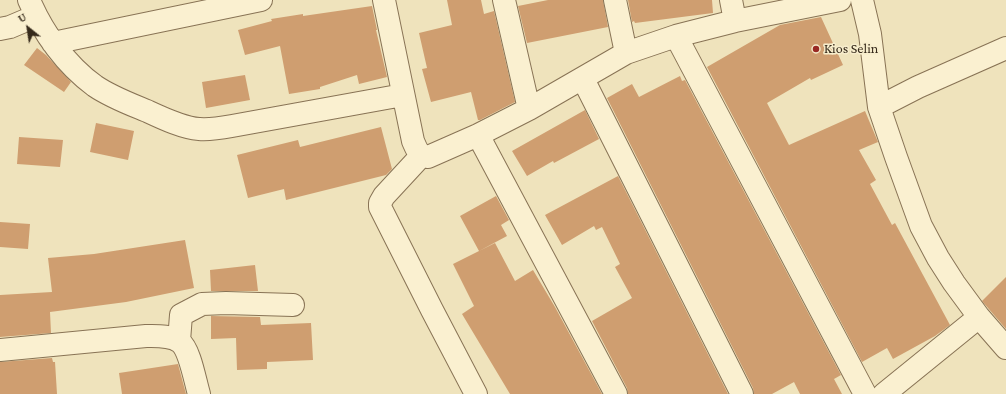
<!DOCTYPE html>
<style>
body{margin:0}
#map{position:relative;width:1006px;height:394px;overflow:hidden;background:#efe3bc;font-family:"Crimson Pro",serif}
canvas{display:block}
.north{position:absolute;left:8px;top:8px;width:40px;height:40px;-webkit-text-stroke:3px #f7edcc;paint-order:stroke;rotate:330deg;font-size:11px;font-weight:700;line-height:16px;text-align:center;color:#362a1b}
.north::after{content:'';display:block;margin:auto;width:14px;height:18px;background:#362a1b;clip-path:polygon(50% 0,100% 100%,50% 72%,0 100%)}
</style>
<div id="map">
<canvas width="1006" height="394"></canvas>
<div class="north">U</div>
</div>
<script>
const g = document.querySelector('canvas').getContext('2d');
g.lineJoin = 'round';
function fillPath(path, color) { g.fillStyle = color; g.fill(path, 'evenodd'); }
function trace(path, color, width, dash) { g.strokeStyle = color; g.lineWidth = width; g.lineCap = dash ? 'butt' : 'round'; g.setLineDash(dash || []); g.stroke(path); }
function write(font, color, halo, rows, align = 'center') {
  g.font = font + ' "Crimson Pro",serif'; g.lineWidth = 3; g.setLineDash([]); g.textBaseline = 'middle'; g.strokeStyle = halo; g.fillStyle = color; for (const [text, x, y, turn = 0] of rows) {
    g.save(); g.translate(x, y); g.rotate((+turn || 0) * Math.PI / 180); g.textAlign = isNaN(turn) ? turn : align; if (halo) g.strokeText(text, 0, 0); g.fillText(text, 0, 0); g.restore();
  }
}
fillPath(new Path2D(`
 M447 0H481L484 14 494 11 515 102 480 120H478L471 92 431 102 422 69 427 68 419 33 452 25Z
 M548 0H603L608 27 527 43 518 6Z
 M628 0H712L713 13 635 23 634 21 632 22Z
 M372 6 377 30H376L387 77 359 84 357 75 320 87V89L289 94 280 46 245 55 238 30 272 21 271 19 303 14V16Z
 M821 17 843 65 811 80 810 78 767 103 789 145 865 111 878 142 859 150 876 180 870 184 892 225 895 223 950 325 935 336 893 359 887 348 862 362 707 67 780 25Z
 M37 48 46 55 71 82 64 92 24 65Z
 M245 75 250 100 206 108 202 82Z
 M680 76 682 81 685 80 841 375 834 379 842 394H800L794 382 772 394H754L753 388 607 98 632 84 639 97Z
 M585 110 599 139 554 163 553 161 527 176 512 151Z
 M96 123 134 131 128 160 90 152Z
 M381 127 392 169 386 175 286 200 284 189 248 198 237 155 298 140 300 147Z
 M19 137 63 140 60 167 17 164Z
 M618 176 728 394H628L627 388 592 321 632 298 615 267 620 264 602 227 596 230 594 226 562 245 545 215Z
 M496 196 509 220 501 225 507 236 479 251 460 216Z
 M0 222 30 224 28 249 0 247Z
 M185 240 194 288 126 302 50 312 51 333 0 337V295L52 292 48 258 94 254Z
 M495 243 515 281 533 270 555 307 602 394H510L462 314 474 306 453 264Z
 M255 265 258 291H211L210 270Z
 M1006 277V329L982 301Z
 M211 316 260 317 261 325 311 323 313 360 267 362V369L237 370 236 338 211 339Z
 M52 358 53 362H55L57 394H0V362Z
 M178 364 186 394H122L119 373Z`), '#cf9e70');
const minor = new Path2D(`
 M29 0C43 33 66 65 95 86 111 97 130 104 147 111 162 118 183 128 199 129 210 130 221 128 232 126L403 95
 M384 0 413 141C417 150 418 155 428 157L478 135 529 109 626 53 676 36 735 21 840 0
 M504 0 529 109
 M615 0 626 53
 M731 0 735 21
 M862 0 870 34 879 107 896 157 921 226 938 258 954 283 979 317 1006 348
 M0 29 10 27 36 16
 M676 36 865 394
 M53 43 261 0
 M583 79 742 394
 M879 107 918 87 1006 48
 M478 135 616 394
 M421 156 384 196 380 203V207L432 310 476 394
 M179 341 181 315 202 304 226 303 293 305
 M0 350 146 336C156 336 171 335 180 342 190 350 195 381 199 394
 M884 394 979 317`);
trace(minor, '#887355', 24);
trace(minor, '#faf0d0', 22);
for (const [x, y, r, color] of [
 [816,49,4,"#992923"]
]) { const dot = new Path2D(); dot.arc(x, y, r, 0, 2 * Math.PI); g.fillStyle = color; g.fill(dot); trace(dot, '#f7edcc', 1.5); }
write('14px', '#362a1b', '#f7edcc', [
 ["Kios Selin",824,49]
], 'left');
</script>
